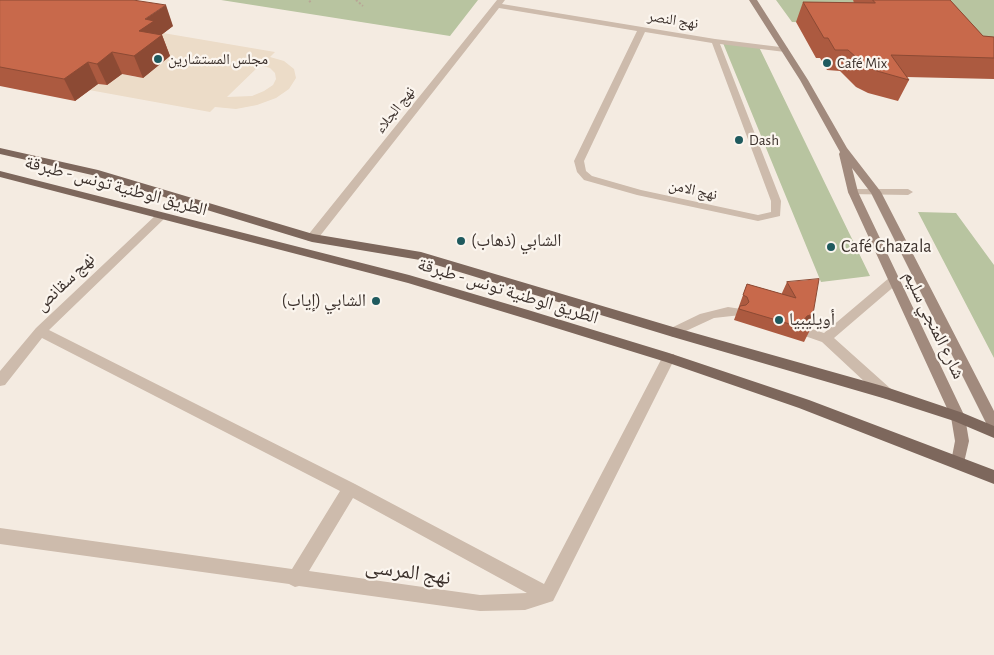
<!DOCTYPE html>
<meta charset="utf-8">
<style>
body{margin:0}
canvas{display:block;background:#f4ebe1}
</style>
<canvas width="994" height="655"></canvas>
<script>
const g = document.querySelector('canvas').getContext('2d');
g.lineJoin = 'round';
function fillPath(path, color) { g.fillStyle = color; g.fill(path, 'evenodd'); }
function trace(path, color, width, dash) { g.strokeStyle = color; g.lineWidth = width; g.lineCap = dash ? 'butt' : 'round'; g.setLineDash(dash || []); g.stroke(path); }
function write(font, color, halo, rows, align = 'center') {
  g.font = font + ' "Alegreya Sans","Noto Naskh Arabic",sans-serif'; g.lineWidth = 4.5; g.setLineDash([]); g.textBaseline = 'middle'; g.strokeStyle = halo; g.fillStyle = color; for (const [text, x, y, turn = 0] of rows) {
    g.save(); g.translate(x, y); g.rotate((+turn || 0) * Math.PI / 180); g.textAlign = isNaN(turn) ? turn : align; if (halo) g.strokeText(text, 0, 0); g.fillText(text, 0, 0); g.restore();
  }
}
fillPath(new Path2D(`
 M221 0H478L450 36Z
 M776 0H853L867 23 792 22Z
 M924 0H994V51Z
 M723 43 759 47 870 276 821 282Z
 M918 212 956 213 994 265V358Z`), '#b8c4a0');
fillPath(new Path2D(`
 M163 33 275 52 270 57 284 61 294 69 296 78 289 89 276 98 257 105 236 109 215 107 210 112 89 90 98 84 107 85 122 74 136 77 140 73 147 74 164 61 153 40ZM260 65 270 68 275 73 276 79 273 85 264 91 252 96 227 97Z`), '#ecdcc8');
trace(new Path2D(`
 M356 0 363 6
 M309 2 312 0`), '#b9a596', 2, [2, 2]);
fillPath(new Path2D(`
 M853 189H908L913 192 908 195 849 194 848 192Z
 M893 277 899 281 897 284 834 338 891 389 893 393 891 397 886 399 881 397 822 342 802 335 800 332 802 329 806 327 824 333 889 278Z
 M728 307 741 309 743 312 741 315 714 318 673 337 669 335 667 332 669 329 700 314Z`), '#cdbbac');
fillPath(new Path2D(`
 M497 0H505L502 4 715 39 788 48V52H785L720 44 781 201 780 216 758 221 637 195 584 180 577 172 574 161 637 31 499 8 316 241H308L306 238 308 235ZM645 32 712 43 771 201V212L758 215 641 190 592 176 586 171 584 161Z
 M161 213 165 214 166 216 165 218 49 330 355 484 544 584 664 354H674L675 358 553 601 525 610 480 611 299 586 295 587 289 584 0 544V528L292 569 340 491 42 338 5 385 0 386V371L36 328 157 214ZM353 498 527 593 480 595 309 571Z`), '#cdbbac');
fillPath(new Path2D(`
 M749 0H757L808 80 847 148 881 192 994 411V431L989 429 871 193 852 168 858 192 965 417 969 441 963 467 958 468 953 467 951 462 955 441 951 417 848 192 839 154 840 152 800 80Z`), '#a18a7d');
fillPath(new Path2D(`
 M0 148 98 170 313 234 421 252 673 327 886 387 963 413 994 426V438L954 421 886 399 673 337 420 260 312 242 92 175 0 154Z
 M0 171 409 275 528 310 669 353 809 400 994 470V484L799 408 666 362 527 319 408 283 0 177Z`), '#7d675c');
fillPath(new Path2D(`
 M0 0 173 26 161 35H162L170 56 143 78 122 74 107 85 98 84 75 101 0 86Z
 M853 0H950L983 36 994 37V79L906 77 909 80 898 101 868 93 856 87 840 71 827 70 820 58H816L796 22 803 2 854 3Z
 M787 282 813 314 807 325 810 330 804 342 734 320 747 284 782 294V293Z`), '#ac5a40');
fillPath(new Path2D(`
 M166 5 173 26 160 36 162 35 170 56 143 78 134 56 139 31 145 19Z
 M112 52 122 74 107 85 97 64Z
 M88 62 98 84 75 101 64 79Z
 M813 314 807 325 804 320 807 316Z`), '#8c4a34');
const building = new Path2D(`
 M0 0H133L166 5 145 19 154 21 139 31 162 35 134 56 112 52 97 64 88 62 64 79 0 67Z
 M873 0H950L983 36 994 37V58L891 55 909 80 877 71 865 65 848 50H835L828 38H824L803 2 875 3Z
 M819 279 813 314 807 316 804 320 806 325 810 327V330L739 309 740 306 746 305 749 302 747 297 743 295 747 284 796 298 787 282Z`);
fillPath(building, '#c8694b');
trace(building, '#8c4a34', 1);
for (const [x, y, r, color] of [
 [158,59,5,"#1f5a5e"],
 [827,63,5,"#1f5a5e"],
 [739,140,5,"#1f5a5e"],
 [461,241,5,"#1f5a5e"],
 [831,247,5,"#1f5a5e"],
 [376,301,5,"#1f5a5e"],
 [779,320,5,"#1f5a5e"]
]) { const dot = new Path2D(); dot.arc(x, y, r, 0, 2 * Math.PI); g.fillStyle = color; g.fill(dot); trace(dot, '#fbf5ee', 2); }
write('15px', '#3b302b', '#fbf5ee', [
 ["نهج النصر",673,20,9],
 ["نهج الجلاء",395,110,-52],
 ["نهج الامن",693,190,12]
]);
write('15px', '#3b302b', '#fbf5ee', [
 ["مجلس المستشارين",168,59],
 ["Café Mix",837,63],
 ["Dash",749,140]
], 'left');
write('18px', '#3b302b', '#fbf5ee', [
 ["الطريق الوطنية تونس - طبرقة",116,186,15],
 ["نهج سقانص",65,282,-44],
 ["الطريق الوطنية تونس - طبرقة",508,291,17],
 ["شارع المنجي سليم",934,325,64]
]);
write('18px', '#3b302b', '#fbf5ee', [
 ["الشابي (ذهاب)",471,241],
 ["Café Ghazala",841,247],
 ["الشابي (إياب)",366,301,"right"],
 ["أويليبيا",789,320]
], 'left');
write('21px', '#3b302b', '#fbf5ee', [
 ["نهج المرسى",408,572,8]
]);
</script>
